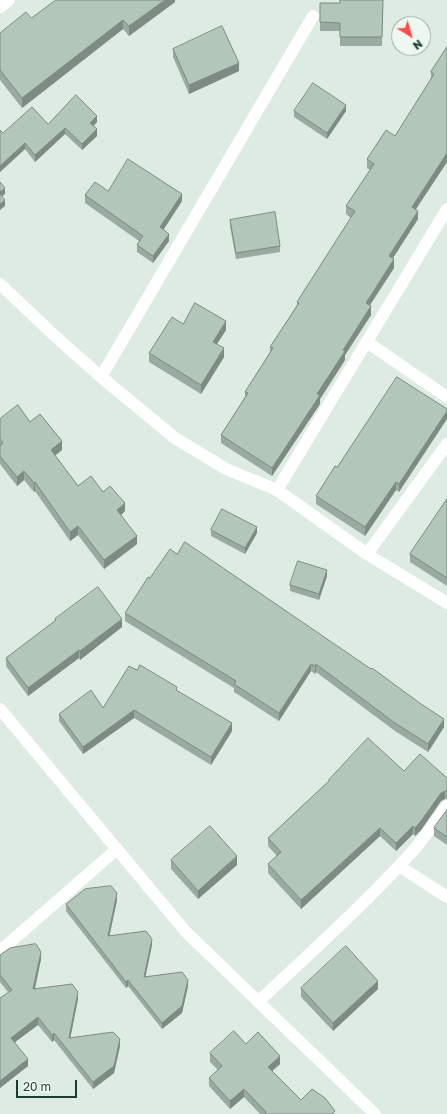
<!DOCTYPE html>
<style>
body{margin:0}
#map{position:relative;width:447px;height:1114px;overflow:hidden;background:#ddebe2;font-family:"Golos Text",sans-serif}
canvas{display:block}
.north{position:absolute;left:391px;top:16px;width:40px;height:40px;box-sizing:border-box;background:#eef8f0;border:1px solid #9aada2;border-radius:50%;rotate:143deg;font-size:11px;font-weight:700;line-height:16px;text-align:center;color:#1d3c2d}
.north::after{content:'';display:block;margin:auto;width:14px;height:18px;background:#ff4a47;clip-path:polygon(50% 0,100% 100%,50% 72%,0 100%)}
.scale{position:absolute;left:16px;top:1080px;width:61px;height:18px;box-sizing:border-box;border:2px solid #1d3c2d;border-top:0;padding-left:5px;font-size:12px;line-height:14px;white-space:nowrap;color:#1d3c2d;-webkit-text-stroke:3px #eef8f0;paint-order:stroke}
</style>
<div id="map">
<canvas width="447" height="1114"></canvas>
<div class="north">N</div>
<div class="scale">20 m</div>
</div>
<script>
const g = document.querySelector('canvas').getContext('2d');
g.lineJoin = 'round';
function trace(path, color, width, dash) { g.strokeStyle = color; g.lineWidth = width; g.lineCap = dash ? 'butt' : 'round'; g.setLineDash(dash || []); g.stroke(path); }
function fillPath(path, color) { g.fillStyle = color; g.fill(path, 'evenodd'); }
trace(new Path2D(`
 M0 7 9 0
 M0 284 56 337 101 377 175 438 226 469 277 490 367 554 447 603
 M367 342 447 397
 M101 377 313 16
 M277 490 447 209
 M367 554 447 444
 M399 866 447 897
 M0 951 117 849
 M258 1002C310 953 364 905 412 852 425 838 435 821 447 806`), '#fff', 12);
trace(new Path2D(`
 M0 709 186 932 375 1114`), '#fff', 12);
fillPath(new Path2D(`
 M175 0V2L129 36 123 29 22 108 0 80V33L31 18Z
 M383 0 382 46H340V31H320V3H340Z
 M447 47V162L416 209 418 219 393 258 394 268 370 305 371 315 345 355V360L320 399V404L272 476 221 443V435L245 397V392L270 352V347L297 305V302L351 218 346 214V206L370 170 367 168V159L395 136 431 79V72Z
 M173 49 239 71 189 94 173 57Z
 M294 111H346L327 139 294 117Z
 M97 122 94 126 97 136 82 150 65 134 35 162 25 149 0 172V130L3 133 48 124Z
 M108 191 182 201 163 230 169 241 153 263 137 252V245L139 241 85 203V195Z
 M230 220 280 246V252L236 259 230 226Z
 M183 324 226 330 217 344 224 357 201 394 149 362V353Z
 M447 409 399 492 396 490 365 536 316 504V496L337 467Z
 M0 419 30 422 62 450 55 455 78 486 103 492 125 511 121 515 137 544 104 569 78 535 70 541 35 491 34 492 24 480 17 486 0 464Z
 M447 499V586L410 562V554Z
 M211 530 257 533 245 554 211 536Z
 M177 554 444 727 428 752 395 731 316 672 315 674 311 671 279 721 234 692V688L125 621V613L150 578Z
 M327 576 319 600 290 591V585Z
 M55 619 122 627 80 660 79 658 28 696 6 666V658L55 621Z
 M137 670 177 691 232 731 211 765 134 718 83 754 59 721V714L103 708Z
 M404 771 447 778V799H445L441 801 421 830 415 836 413 834 396 851 380 836 301 909 268 873V864L277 856 268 846V838L329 781V780Z
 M447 810V845L434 836V828Z
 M171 860 237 865 198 899 171 869Z
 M117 900 109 936 152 945 145 977 188 986 182 1013 162 1029 128 986 126 988 66 911V904Z
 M0 955 41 959 35 989 78 999 70 1038 120 1046 114 1073 93 1089 54 1040 52 1042 38 1025 15 1042 28 1066 0 1088 8 992 0 982Z
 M301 988 378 989 333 1031 301 997Z
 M246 1044 280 1064 272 1071 301 1100 335 1114H260L244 1097 230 1109 209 1086V1078L218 1070 210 1062V1053Z`), '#99aaa0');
fillPath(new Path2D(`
 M165 0H175V2L129 36V26Z
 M123 20V29L22 108V98Z
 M239 63V71L189 94V85Z
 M346 105V111L327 139V133Z
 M97 116V122L90 129V123Z
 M65 128V134L35 162V155Z
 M97 129V136L82 150V144Z
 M25 143V149L0 172V166Z
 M447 153V162L412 215V207Z
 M5 188V194L0 198V192Z
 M182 194V201L160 235V227Z
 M5 200V206L0 210V204Z
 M418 211V219L389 264V256Z
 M169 234V241L153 263V256Z
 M394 259V268L366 311V303Z
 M371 306V315L345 355V360L320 399V404L272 476V468L343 350Z
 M226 321V330L213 350V342Z
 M224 348V357L201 394V385Z
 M447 411V419L399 492V484Z
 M62 441V450L51 459V450Z
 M24 471V480L17 486V477Z
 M35 482V491L34 492V483Z
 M396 482V490L365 536V527Z
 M125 503V511L117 519V510Z
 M78 526V535L70 541V532Z
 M257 527V533L245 554V548Z
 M137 536V544L104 569V560Z
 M327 570V576L319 600V594Z
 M122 619V627L80 660V651Z
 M79 650V658L28 696V688Z
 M311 664V671L279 721V713Z
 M316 664V672L315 674V666Z
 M134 710V718L83 754V747Z
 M444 719V727L428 752V744Z
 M232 723V731L211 765V757Z
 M445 791V799L441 801 421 830 415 836V828L441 793Z
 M413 826V834L396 851V843Z
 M380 828V836L301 909V900Z
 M237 856V865L198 899V891Z
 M117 893V900L108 943V936Z
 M152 939V945L144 984V977Z
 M41 952V959L33 997V989Z
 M128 980V986L126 988V982Z
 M188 980V986L182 1013 162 1029V1023Z
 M378 981V989L333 1031V1023Z
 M78 992V999L69 1045V1038Z
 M38 1017V1025L11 1045V1038Z
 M54 1033V1040L52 1042V1035Z
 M120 1039V1046L114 1073 93 1089V1082Z
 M280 1056V1064L268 1075V1067Z
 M28 1059V1066L0 1088V1081Z
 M244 1089V1097L230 1109V1101Z`), '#7d8b82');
const building = new Path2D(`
 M56 0H165L129 26 123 20 22 98 0 70V33L26 12 31 18Z
 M340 0H383L382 37H340V23L320 22V3H340Z
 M222 26 239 63 189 85 173 49Z
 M447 47V153L412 207 418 211 389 256 394 259 366 303 371 306 343 350 345 351 317 394 320 395 272 468 221 435 248 393 245 392 273 348 270 347 299 303 297 302 355 211 346 206 374 164 367 159 386 130 395 136 434 74 431 72Z
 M313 83 346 105 327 133 294 111Z
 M76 95 97 116 90 123 97 129 82 144 65 128 35 155 25 143 0 166V130L3 133 32 107 48 124Z
 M128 159 182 194 160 227 169 234 153 256 137 245 143 236 85 195 95 182 108 191Z
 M0 182 5 188 0 192Z
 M0 194 5 200 0 204Z
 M275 212 280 246 236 253 230 220Z
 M195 303 226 321 213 342 224 348 201 385 149 353 172 317 183 324Z
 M397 377 447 409V411L399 484 396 482 365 527 316 496 335 466 337 467Z
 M18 405 30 422 40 414 62 441 51 450 78 486 91 476 103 492 110 486 125 503 117 510 137 536 104 560 78 526 70 532 35 482 34 483 24 471 17 477 0 456V446L3 443 0 439V419Z
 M447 499V578L410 554Z
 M222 509 257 527 245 548 211 530Z
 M185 542 371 669 372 668 421 704 444 719 428 744 395 723 316 664 315 666 311 664 279 713 234 684 236 681 125 613 148 577 150 578 170 549 177 554Z
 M298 561 327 570 319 594 290 585Z
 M98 587 122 619 80 651 79 650 28 688 6 658 56 620 55 619Z
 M140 665 177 687 176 690 232 723 211 757 134 710 83 747 59 714 91 690 103 708 129 666 137 670Z
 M368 738 404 771 420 754 447 778V791H445L441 793 421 821 415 828 413 826 396 843 380 828 301 900 268 864 281 852 268 838 330 780H329Z
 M447 810V837L434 828Z
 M210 826 237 856 198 891 171 860Z
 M111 886 117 893 108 936 146 931 152 939 144 977 182 972 188 980 182 1006 162 1023 128 980 126 982 66 904 85 889Z
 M36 944 41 952 33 989 72 984 78 992 69 1038 113 1032 120 1039 114 1066 93 1082 54 1033 52 1035 38 1017 11 1038 28 1059 0 1081V998L12 990 0 975V955L10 948Z
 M346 946 378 981 333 1023 301 988Z
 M234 1031 246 1044 258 1032 280 1056 268 1067 301 1100 312 1089 325 1098 335 1111 332 1114H266L265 1113 266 1112 244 1089 230 1101 209 1078 222 1066 210 1053Z`);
fillPath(building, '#b2c6ba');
trace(building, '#7d8b82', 1);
</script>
